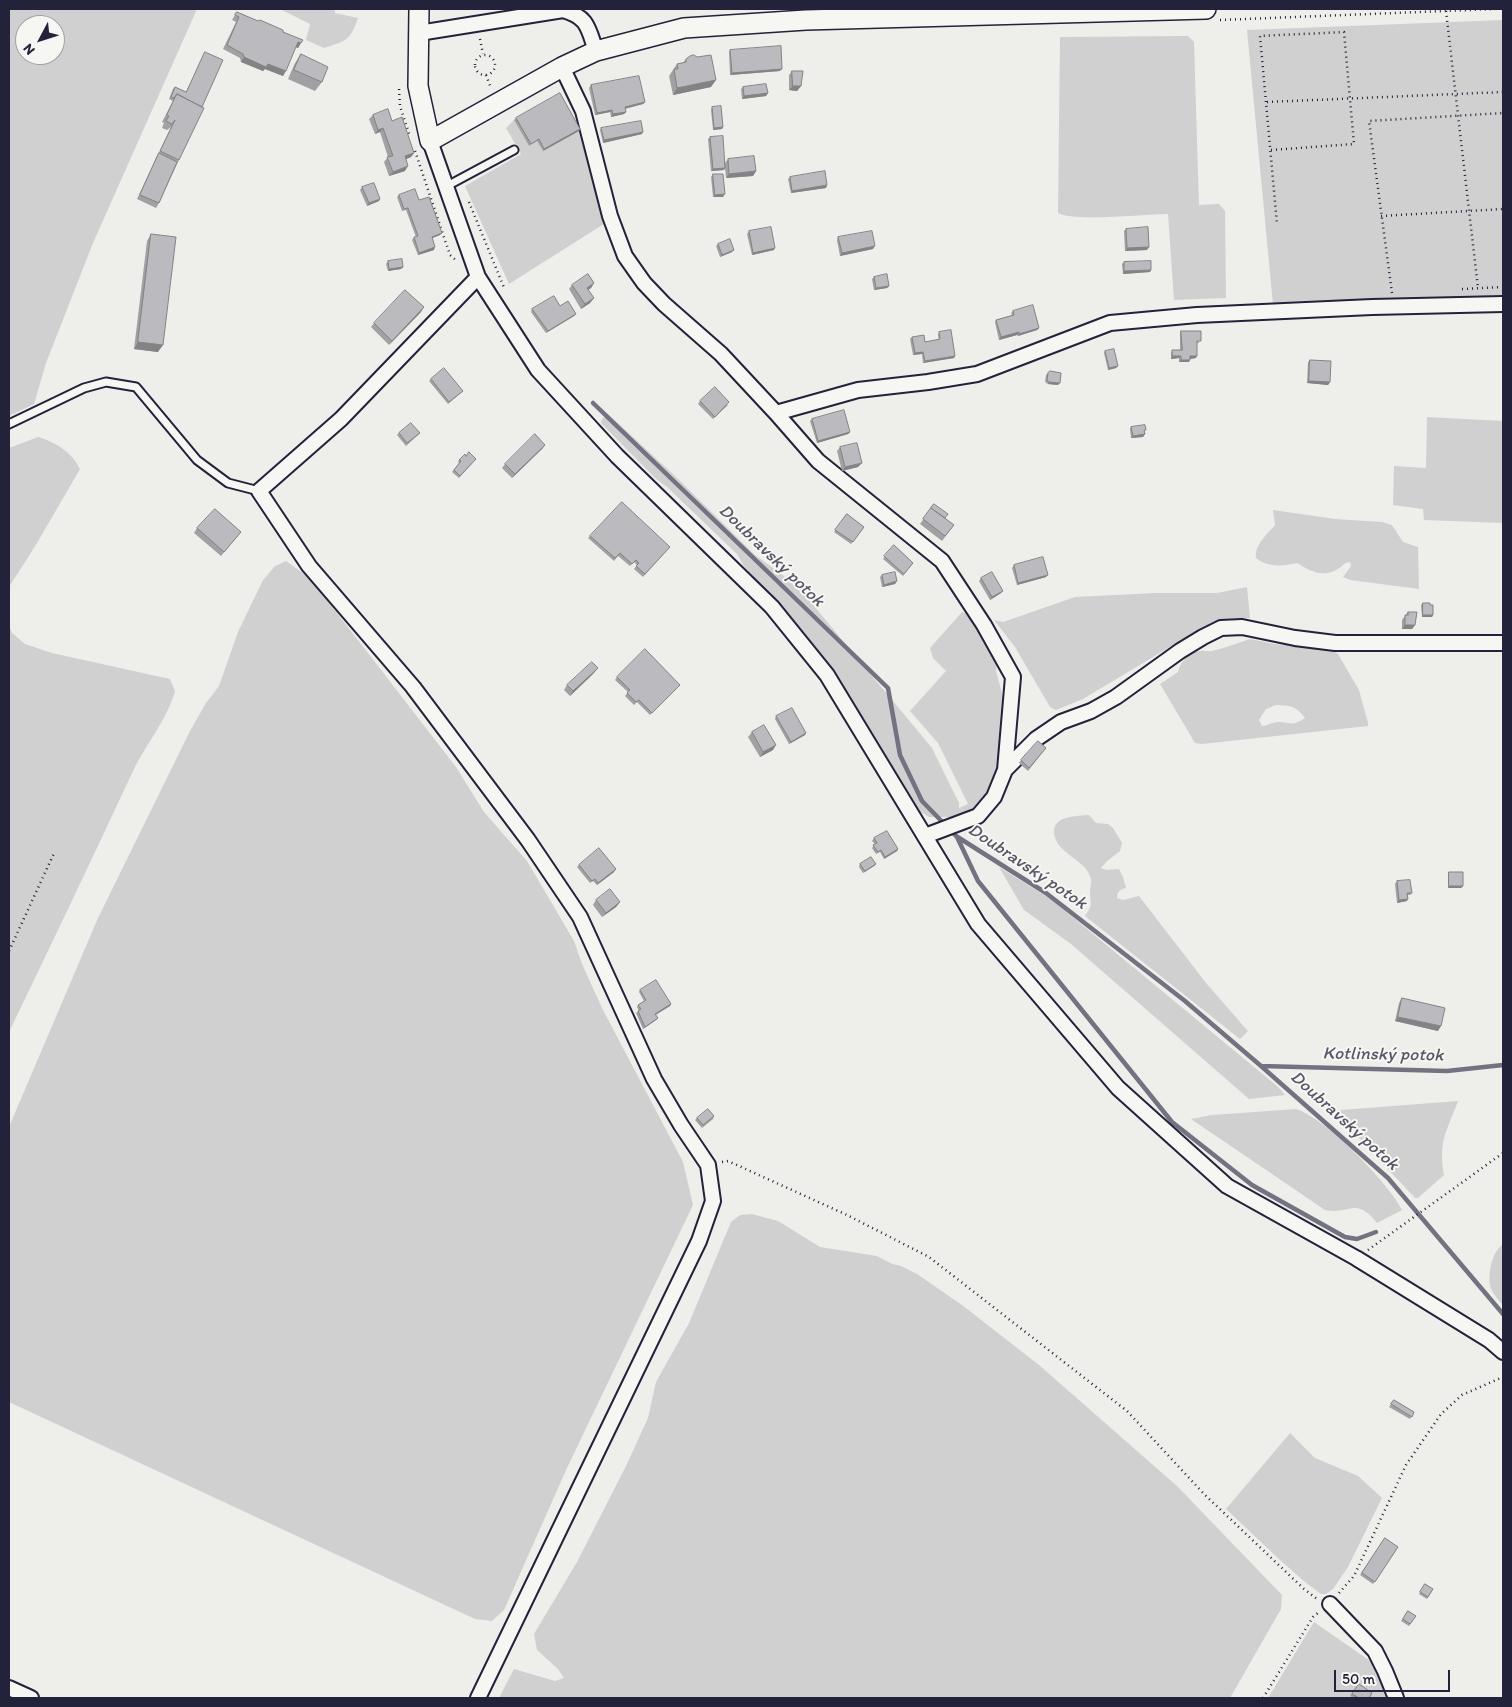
<!DOCTYPE html>
<meta charset="utf-8">
<style>
body{margin:0}
#map{position:relative;width:1512px;height:1707px;overflow:hidden;background:#eeeeeb;font-family:Itim,sans-serif}
canvas{display:block}
.frame{position:absolute;inset:0;border:10px solid #22223b;pointer-events:none}
.north{position:absolute;left:15px;top:15px;width:50px;height:50px;box-sizing:border-box;background:#f6f6f2;border:1px solid #a1a1a9;border-radius:50%;rotate:230deg;font-size:14px;font-weight:700;line-height:20px;text-align:center;color:#22223b}
.north::after{content:'';display:block;margin:auto;width:18px;height:22px;background:#22223b;clip-path:polygon(50% 0,100% 100%,50% 72%,0 100%)}
.scale{position:absolute;left:1334px;top:1670px;width:116px;height:22px;box-sizing:border-box;border:2px solid #22223b;border-top:0;padding-left:6px;font-size:15px;line-height:18px;white-space:nowrap;color:#22223b;-webkit-text-stroke:4px #f6f6f2;paint-order:stroke}
</style>
<div id="map">
<canvas width="1512" height="1707"></canvas>
<div class="frame"></div>
<div class="north">N</div>
<div class="scale">50 m</div>
</div>
<script>
const g = document.querySelector('canvas').getContext('2d');
g.lineJoin = 'round';
function fillPath(path, color) { g.fillStyle = color; g.fill(path, 'evenodd'); }
function trace(path, color, width, dash) { g.strokeStyle = color; g.lineWidth = width; g.lineCap = dash ? 'butt' : 'round'; g.setLineDash(dash || []); g.stroke(path); }
function write(font, color, halo, rows, align = 'center') {
  g.font = font + ' Itim,sans-serif'; g.lineWidth = 4; g.setLineDash([]); g.textBaseline = 'middle'; g.strokeStyle = halo; g.fillStyle = color; for (const [text, x, y, turn = 0] of rows) {
    g.save(); g.translate(x, y); g.rotate((+turn || 0) * Math.PI / 180); g.textAlign = isNaN(turn) ? turn : align; if (halo) g.strokeText(text, 0, 0); g.fillText(text, 0, 0); g.restore();
  }
}
fillPath(new Path2D(`
 M9 9H197L93 243 46 363 34 404 9 416ZM25 25H55V55H25Z
 M280 9H335V13L358 18C350 41 346 41 324 48L306 40 310 24Z
 M1503 20V297L1273 305 1247 30Z
 M1188 36 1194 42 1199 205 1219 204 1225 211 1226 298 1174 300 1168 214C1148 214 1072 222 1058 213L1060 37Z
 M514 120 529 146 537 141 543 151 579 131H584L607 222 509 284 465 186 521 154 506 128Z
 M607 413 675 476 755 555 784 576 809 600 932 748 959 803V808L968 804 938 743 910 711 946 671 933 658 930 648 962 612 965 613 978 627 994 655 997 663 996 671 1006 708 999 782 980 806 952 817H929L919 811 913 805 897 780 887 759 856 707 826 661 744 566 737 554 667 487 655 478 602 424 601 421Z
 M1427 417 1503 421V523L1424 520 1423 509 1393 505 1394 466 1426 468Z
 M38 437C55 442 72 452 80 469L37 543 9 587V448Z
 M1273 510 1335 519 1382 522 1392 525 1403 542 1418 547 1419 589 1350 580 1343 577 1351 566 1350 562C1343 563 1342 567 1336 570 1321 578 1309 570 1297 563 1282 566 1268 568 1256 558 1254 546 1267 534 1275 525Z
 M286 561 310 578 456 767 484 812 527 861 574 941 582 964 602 1008 683 1162 693 1205 567 1468 504 1610 492 1621 475 1619 9 1402V1127L98 918 190 731 206 703 219 686 238 632 263 580 275 566Z
 M1247 587 1250 618 1230 619 1193 633 1083 699 1056 710 1050 707 1015 647 994 620 1003 622 1075 597 1156 593H1217Z
 M9 625 12 633 25 644 52 653 170 679 175 691C167 720 146 744 133 771 92 859 51 945 9 1032Z
 M1250 639 1274 644 1328 648 1338 654 1359 690 1368 723V726L1202 744 1195 743 1160 684 1178 672C1180 662 1189 652 1200 651 1203 650 1207 652 1212 651 1225 648 1237 643 1250 639ZM1276 705C1291 706 1295 705 1305 718 1291 727 1292 722 1278 722 1272 722 1267 726 1262 726L1259 720 1266 709Z
 M1089 815 1096 823 1108 824 1113 828 1122 843 1120 851 1106 862 1101 868 1106 870 1119 869 1123 877 1126 888C1120 889 1117 892 1117 898L1123 900 1139 896 1206 983 1247 1030 1248 1031 1240 1039 1085 916C1094 903 1090 904 1090 891 1090 887 1092 883 1091 879 1087 859 1054 854 1054 831 1054 816 1077 816 1089 815Z
 M999 867 1052 900 1277 1086 1285 1095 1249 1099 1071 944 1024 910Z
 M1458 1101C1447 1131 1438 1141 1444 1175L1418 1198H1415L1356 1135 1328 1111Z
 M1296 1109C1325 1118 1388 1182 1402 1210L1377 1223C1355 1196 1351 1215 1325 1210L1191 1119 1212 1115Z
 M752 1214 778 1221 820 1247 877 1256 892 1264 901 1266 917 1274 962 1305 1039 1365 1177 1486 1282 1595 1281 1609 1230 1698H499L514 1669 555 1681 564 1678 558 1669 537 1650 534 1634 577 1562 626 1466 648 1418 656 1382 689 1323 731 1222 740 1215Z
 M1503 1244V1306C1499 1300 1491 1292 1490 1285 1488 1272 1492 1252 1503 1244Z
 M1290 1433 1315 1458 1358 1476 1382 1498 1348 1567 1333 1589 1326 1594H1321L1305 1582 1280 1560 1226 1509Z
 M1314 1622 1376 1665 1389 1698H1268Z`), '#d0d0d1');
trace(new Path2D(`
 M593 403 888 688 900 755 922 801 956 836 1046 893 1185 1001 1261 1066 1388 1178 1503 1314
 M957 837 978 881 1172 1122 1252 1185 1345 1237 1357 1239 1376 1232
 M1261 1066 1447 1071 1503 1065`), '#727281', 4.5);
const lane = new Path2D(`
 M447 186 514 150
 M9 424 84 388 106 382 136 387 197 460 228 483 259 491`);
const street = new Path2D(`
 M419 33 563 10C588 17 588 28 596 51
 M562 67 583 111 610 216 625 256 644 283 664 304 721 354 776 413 818 461 942 561 984 625 1013 677 1005 770 994 797 978 816 925 836
 M430 141 478 277 538 370 617 456 772 607 827 675 978 924 1118 1088 1227 1186 1356 1258 1489 1340 1503 1352
 M478 277 341 419 259 491 309 566 413 687 528 840 580 917 654 1079 681 1125 708 1165 713 1201 699 1241 478 1698
 M776 413 858 390 928 382 977 374 1110 323 1197 315 1372 307 1503 304
 M1005 770 1036 739 1061 722 1091 711 1116 697 1180 651 1203 637 1221 628 1242 627 1295 638 1335 643H1503
 M1330 1604 1375 1651 1385 1671 1396 1698
 M9 1688 31 1698`);
const secondary = new Path2D(`
 M419 9 418 86 430 141 562 67 596 51 684 28 806 20 1206 9`);
trace(lane, '#22223b', 11);
trace(street, '#22223b', 18);
trace(secondary, '#22223b', 22);
trace(new Path2D(`
 M1446 11 1478 288
 M1220 20 1495 9
 M480 39 483 54
 M475 65a10 10 0 1 1 20 0a10 10 0 1 1-20 0Z
 M486 75 491 88
 M399 89 400 106 410 136
 M1267 102 1503 92
 M1271 150 1354 144 1344 32 1260 36 1277 224
 M415 151 450 255 457 261
 M469 202 505 290
 M1381 216 1503 209
 M1462 289 1503 287
 M1392 293 1369 121 1503 113
 M9 951 55 851
 M722 1162 728 1161 847 1215 929 1257 1127 1411 1204 1494 1304 1589 1317 1599
 M1368 1250 1503 1153
 M1339 1593 1354 1576 1406 1465 1441 1414 1462 1395 1503 1377
 M1263 1698 1313 1617 1319 1612`), '#22223b', 2.5, [1, 4]);
trace(lane, '#f6f6f2', 7);
trace(street, '#f6f6f2', 14);
trace(secondary, '#f6f6f2', 19);
fillPath(new Path2D(`
 M237 12 283 32 301 43 298 48 296 47 283 76 265 69 263 71 241 62 240 58 223 49 236 22 232 20Z
 M730 50 780 71 730 75 729 52Z
 M205 52 179 160 159 203 156 208 137 199 171 127 167 130 162 128 164 123 162 122 173 101 169 99 173 89 175 87 186 92Z
 M301 54 322 82 315 91 288 79 295 63Z
 M686 59 711 87 673 95 669 76 677 64 683 63Z
 M792 71 801 86 797 91 789 90V75Z
 M591 85 645 102 643 104 625 109 626 112 624 114 611 117 610 112 595 115 589 88Z
 M743 87 768 93 766 96 742 99 741 89Z
 M712 107 723 127 722 129 713 130 711 110Z
 M373 115 392 121 414 153 411 157 406 159 405 171 389 176 384 162 388 157 380 132 375 134 369 119Z
 M516 118 580 129 579 131 543 151 537 141 529 146 514 120Z
 M601 128 642 134 603 143 600 130Z
 M710 137 725 163 728 159 756 171 753 176 726 178 725 168 724 170 711 171 708 139Z
 M713 174 723 197H713L711 177Z
 M790 177 827 185 826 188 791 193 788 179Z
 M362 187 379 201 367 206 360 190Z
 M399 195 419 200 440 235 432 238 434 250 418 255 412 240 414 237H416L406 210 402 211 397 197Z
 M1126 229 1147 250 1125 251 1124 231Z
 M749 231 774 250 752 255 747 234Z
 M151 234 158 352 134 349 147 241Z
 M838 237 873 249 840 256 837 240Z
 M718 244 732 252 720 257 716 246Z
 M388 261 403 267 401 269 388 271 386 264Z
 M1124 262 1151 270 1150 272 1123 274 1122 264Z
 M874 277 889 286 887 288 874 290 872 279Z
 M594 283 591 288 588 290 594 298 590 303 581 309 569 289 572 285Z
 M560 306 574 316 546 333 531 312 532 309Z
 M1013 311 1039 328 1037 330 1018 336 1017 335 999 340 995 322 996 320 1012 315 1011 313Z
 M421 312 389 345 371 327 374 323Z
 M1181 331 1200 343H1197L1196 358 1190 359 1189 362H1179V358L1171 359V353L1172 350H1180V333Z
 M939 332 955 356 954 358 923 363 922 354 913 355 910 339 912 337 925 342 939 340 938 335Z
 M1105 351 1118 366 1116 368 1108 370 1104 353Z
 M1310 360 1330 382 1328 385 1307 383 1308 362Z
 M1048 373 1058 385 1048 384 1045 382 1046 375Z
 M431 379 463 391 461 393 448 404 429 381Z
 M700 401 728 405 713 419 698 404Z
 M812 419 850 432 848 434 817 443 810 421Z
 M1131 427 1144 432 1145 434 1143 437 1131 438 1130 429Z
 M399 433H420L418 435 406 446 397 435Z
 M545 445 542 449 512 478 502 468 505 464Z
 M840 447 858 467 842 471 837 451Z
 M466 456 476 459 459 478 452 472 459 463 458 462 459 460Z
 M934 504 945 518 954 525 942 541 920 524Z
 M847 514 864 527 851 544 834 532Z
 M197 528 241 532 221 556 194 533Z
 M590 536 668 549 643 577 634 569 637 565 634 562 630 566 618 556 614 561 588 538Z
 M894 545 913 563 903 576 883 559Z
 M1014 565 1046 577 1017 585 1012 568Z
 M882 575 897 581 895 584 882 587 880 577Z
 M981 578 1001 593 990 600 979 581Z
 M1423 603 1430 605 1433 615 1432 617H1422L1421 605Z
 M1408 612 1415 625 1412 629H1402V620Z
 M594 673 570 696 564 690 567 685Z
 M617 677 680 685 650 715 637 702 634 705 625 696 628 692 615 680Z
 M776 716 806 733 805 735 789 744 775 719Z
 M752 732 773 750 760 757 748 737Z
 M1046 748 1028 771 1019 763 1021 760Z
 M874 838 898 849 897 851 884 859 880 852 876 854 872 848 875 844 872 841Z
 M860 864H876L874 866 863 873 859 867Z
 M579 865 614 872 597 885 593 881 590 883 577 867Z
 M1449 872 1463 886 1461 888H1448V874Z
 M1397 881 1412 893 1410 895H1408L1407 901 1397 903 1395 884Z
 M596 900 620 902 616 907 602 917 593 905Z
 M640 990 671 1004 670 1006 656 1015 658 1018 656 1020 643 1029 636 1013 639 1011 637 1007 638 1005 644 1001 639 992Z
 M1402 998 1438 1031 1395 1021 1399 1003Z
 M714 1116 713 1119 702 1128 695 1120 697 1118Z
 M1394 1400 1414 1412 1410 1419 1389 1407Z
 M1385 1538 1398 1547 1373 1584 1360 1575Z
 M1425 1584 1433 1589 1427 1599 1419 1594Z
 M1408 1611 1416 1616 1409 1626 1401 1621Z
 M1359 1684 1369 1698H1354L1350 1696Z`), '#a1a1a4');
fillPath(new Path2D(`
 M298 42 301 43 298 48 295 47Z
 M244 57 268 64 286 71 283 76 265 69 263 71 241 62Z
 M782 69 780 71 730 75 732 73Z
 M716 80 711 87 673 95 677 88Z
 M793 86H801L797 91 789 90Z
 M768 93 766 96 742 99 744 96Z
 M645 102 643 104 623 109 625 107Z
 M612 110 610 112 595 115 597 113Z
 M626 112 624 114 611 117 613 114Z
 M723 127 722 129 713 130 714 128Z
 M383 128 380 132 375 134 378 130Z
 M580 129 579 131 543 151 544 149Z
 M643 132 642 134 603 143 604 140Z
 M414 153 411 157 402 161 405 156Z
 M408 166 405 171 389 176 393 172Z
 M725 168 724 170 711 171 713 169Z
 M756 171 753 176 726 178 729 174Z
 M827 185 826 188 791 193 792 191Z
 M725 194 723 197H713L715 195Z
 M380 199 379 201 367 206 369 203Z
 M442 233 440 235 430 239 432 237Z
 M875 246 873 249 840 256 842 253Z
 M435 247 434 250 418 255 419 253Z
 M1149 247 1147 250 1125 251 1127 248Z
 M775 248 774 250 752 255 753 253Z
 M734 250 732 252 720 257 722 255Z
 M403 267 401 269 388 271 389 269Z
 M1151 270 1150 272 1123 274 1124 271Z
 M594 283 591 288 584 292 587 288Z
 M889 286 887 288 874 290 876 288Z
 M594 298 590 303 581 309 585 304Z
 M424 307 421 312 389 345 392 341Z
 M576 314 574 316 546 333 548 331Z
 M1039 328 1037 330 1018 336 1019 334Z
 M1019 332 1017 335 999 340 1001 337Z
 M138 342 163 345 158 352 134 349Z
 M923 352 922 354 913 355 915 353Z
 M955 356 954 358 923 363 925 361Z
 M1172 356H1181L1179 358 1171 359Z
 M1190 356H1197L1196 358 1189 359Z
 M1181 360H1190L1189 362H1179Z
 M1118 366 1116 368 1108 370 1109 368Z
 M1309 381 1330 382 1328 385 1307 383Z
 M1049 382 1060 383 1058 385 1048 384Z
 M850 432 848 434 817 443 818 441Z
 M1145 434 1143 437 1131 438 1133 436Z
 M545 445 542 449 512 478 515 474Z
 M862 463 858 467 842 471 845 467Z
 M1048 575 1046 577 1017 585 1018 583Z
 M897 581 895 584 882 587 884 585Z
 M1003 591 1001 593 990 600 992 597Z
 M1423 615H1433L1432 617H1422Z
 M1405 625H1415L1412 629H1402Z
 M598 668 594 673 570 696 573 691Z
 M806 733 805 735 789 744 791 742Z
 M776 745 773 750 760 757 763 752Z
 M898 849 897 851 884 859 885 857Z
 M876 864 874 866 863 873 865 871Z
 M616 869 614 872 597 885 598 883Z
 M1449 886H1463L1461 888H1448Z
 M1408 899 1407 901 1397 903 1399 900Z
 M620 902 616 907 602 917 606 913Z
 M671 1004 670 1006 653 1016 655 1014Z
 M1398 1017 1441 1026 1438 1031 1395 1021Z
 M658 1018 656 1020 643 1029 645 1027Z`), '#838386');
const building = new Path2D(`
 M237 12 258 21 260 20 283 30V32L303 40 301 43 298 42 286 71 268 64 266 67 244 57 243 54 227 45 239 17 235 15Z
 M781 46 782 69 732 73 730 50Z
 M205 52 223 60 202 107 177 94 174 98 171 97 175 87 186 92Z
 M301 54 328 67 322 82 294 70Z
 M694 55 697 57 711 55 716 80 677 88 674 69H678L677 64 686 62V59L690 56Z
 M792 71H803L801 86H793Z
 M639 76 645 102 625 107 626 112 613 114 612 110 597 113 591 85Z
 M766 84 768 93 744 96 743 87Z
 M560 93 580 129 544 149 539 139 531 144 516 118Z
 M177 94 204 108 179 160 160 151 175 120 172 124 166 121 169 116 167 115Z
 M721 106 723 127 714 128 712 107Z
 M388 109 392 121 402 117 414 153 405 156 408 166 393 172 387 157 393 156 383 128 378 130 373 115Z
 M641 121 643 132 604 140 601 128Z
 M723 136 725 168 713 169 710 137Z
 M159 153 177 162 159 203 140 195Z
 M754 156 756 171 729 174 728 159Z
 M825 171 827 185 792 191 790 177Z
 M713 174H723L725 194 715 195Z
 M374 183 380 199 369 203 362 187Z
 M415 189 419 200 429 197 442 233 432 237 435 247 419 253 414 237 418 236 408 208 404 209 399 195Z
 M771 227 775 248 753 253 749 231Z
 M1148 227 1149 247 1127 248 1126 229Z
 M872 231 875 246 842 253 838 237Z
 M151 234 176 237 163 345 138 342Z
 M730 239 734 250 722 255 718 244Z
 M402 259 403 267 389 269 388 261Z
 M1151 261V270L1124 271V262Z
 M588 274 594 283 587 288 594 298 585 304 572 285Z
 M887 274 889 286 876 288 874 277Z
 M405 290 424 307 392 341 374 323Z
 M554 296 560 306 568 301 576 314 548 331 532 309Z
 M1033 305 1039 328 1019 334V332L1001 337 996 320 1014 315 1013 311Z
 M951 330 955 356 925 361 923 352 915 353 912 337 924 335 925 342 940 339 939 332Z
 M1181 331H1201V341H1197V356H1190V360H1181V356H1172V350H1182Z
 M1114 349 1118 366 1109 368 1105 351Z
 M1310 360 1331 361 1330 382 1309 381Z
 M444 368 463 391 449 402 431 379Z
 M1050 371 1061 373 1060 383 1049 382 1047 380 1048 373Z
 M715 387 729 402 715 417 700 401Z
 M844 410 850 432 818 441 812 419Z
 M411 423 420 433 407 443 399 433Z
 M1145 425 1146 430H1144L1145 434 1133 436 1131 427Z
 M535 434 545 445 515 474 505 464Z
 M857 443 862 463 845 467 840 447Z
 M469 452 476 459 460 476 454 470 461 461 459 460 465 454 466 456Z
 M622 502 670 547 645 574 636 566 639 563 636 560 632 564 620 553 615 558 590 536Z
 M934 504 948 514 945 518 931 508Z
 M931 508 954 525 945 536 923 519Z
 M215 509 241 532 224 552 197 528Z
 M847 514 864 527 853 542 835 530Z
 M894 545 913 563 904 574 884 556Z
 M1043 557 1048 575 1018 583 1014 565Z
 M895 572 897 581 884 585 882 575Z
 M992 572 1003 591 992 597 981 578Z
 M1423 603H1430V605H1433V615H1423Z
 M1408 612H1417L1415 625H1405V615H1408Z
 M645 649 680 685 652 713 639 700 636 702 627 693 630 690 617 677Z
 M592 662 598 668 573 691 567 685Z
 M792 708 806 733 791 742 776 716Z
 M764 725 776 745 763 752 752 732Z
 M1038 741 1046 748 1029 768 1021 760Z
 M887 831 898 849 885 857 881 850 878 852 873 845 877 843 874 838Z
 M599 848 616 869 598 883 595 879 592 881 579 865Z
 M871 857 876 864 865 871 860 864Z
 M1449 872H1463V886H1449Z
 M1410 880 1412 893H1407L1408 899 1399 900 1397 881Z
 M610 889 620 902 606 913 596 900Z
 M656 980 671 1004 655 1014 658 1018 645 1027 638 1011 641 1009 638 1005 646 1000 640 990Z
 M1402 998 1445 1008 1441 1026 1398 1017Z
 M708 1109 714 1116 703 1125 697 1118Z
 M1394 1400 1414 1412 1412 1417 1391 1404Z
 M1385 1538 1398 1547 1375 1582 1362 1573Z
 M1425 1584 1433 1589 1428 1597 1420 1592Z
 M1408 1611 1416 1616 1410 1624 1403 1619Z
 M1359 1684 1372 1693 1369 1698H1359L1352 1694Z`);
fillPath(building, '#bbbbbf');
trace(building, '#838386', 1);
write('italic 18px', '#575769', '#f6f6f2', [
 ["Doubravský potok",771,556,44],
 ["Doubravský potok",1027,867,34],
 ["Kotlinský potok",1383,1055,1],
 ["Doubravský potok",1344,1121,42]
]);
</script>
